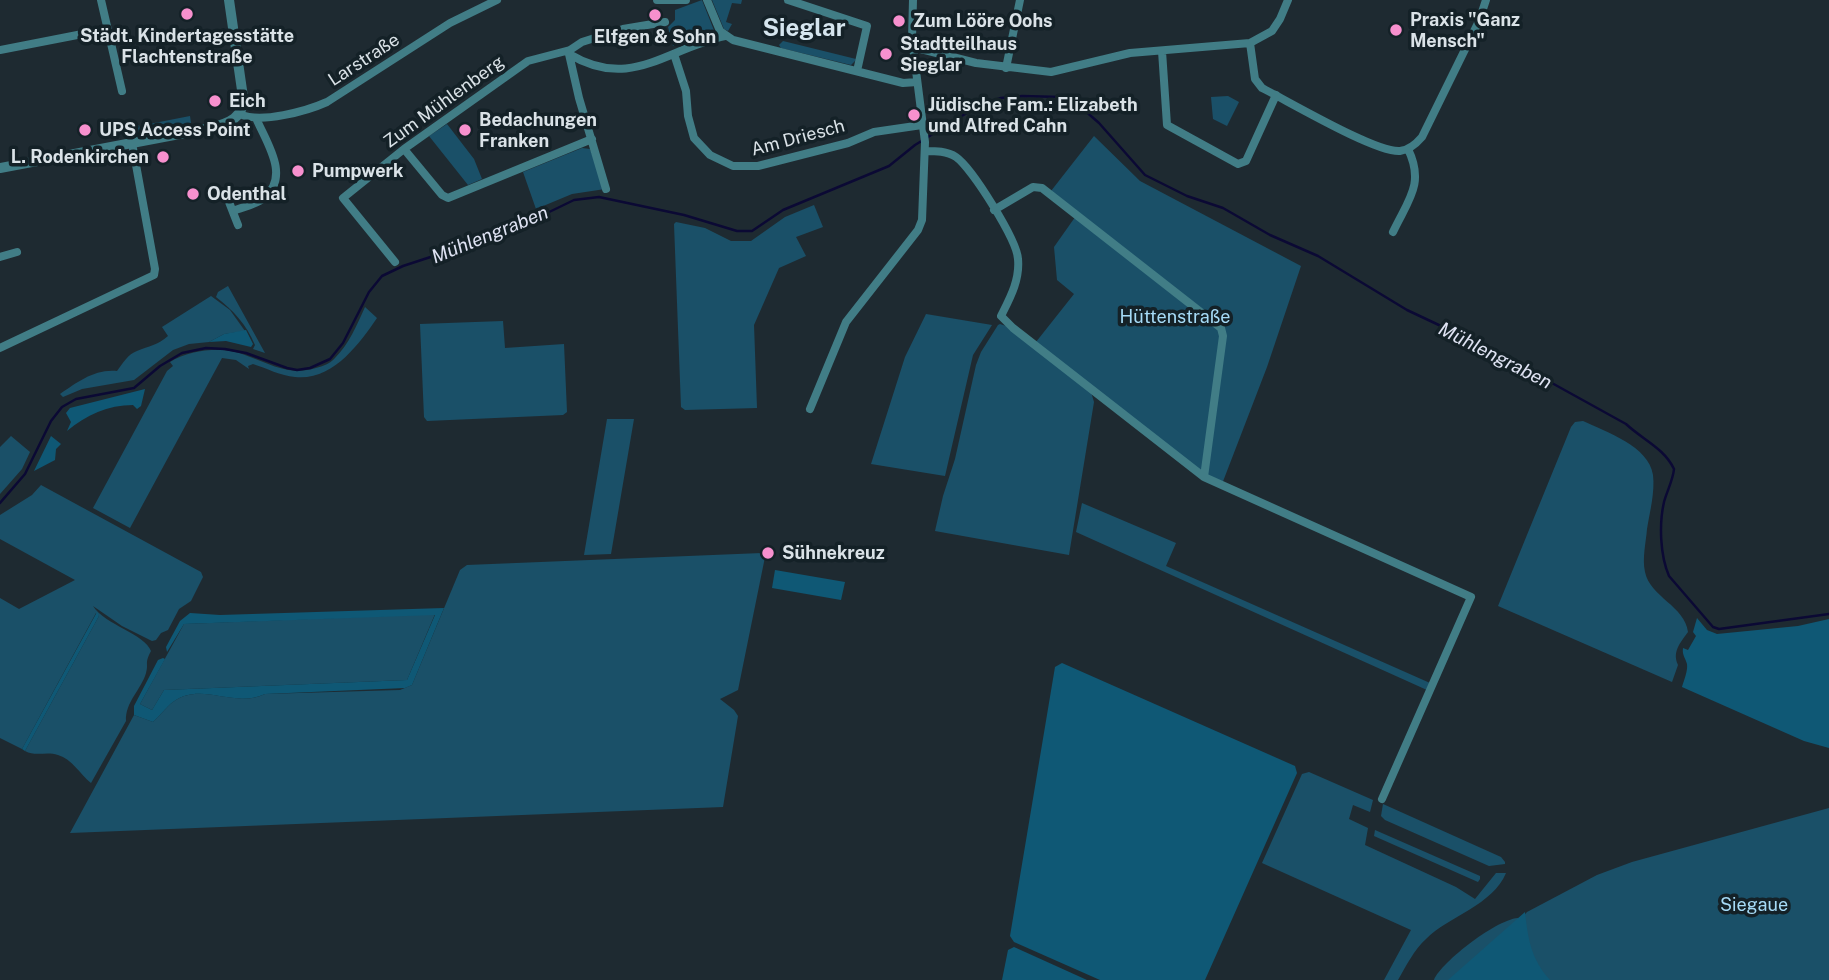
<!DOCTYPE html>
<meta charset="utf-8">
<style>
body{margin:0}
canvas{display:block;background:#1e2a31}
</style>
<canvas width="1829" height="980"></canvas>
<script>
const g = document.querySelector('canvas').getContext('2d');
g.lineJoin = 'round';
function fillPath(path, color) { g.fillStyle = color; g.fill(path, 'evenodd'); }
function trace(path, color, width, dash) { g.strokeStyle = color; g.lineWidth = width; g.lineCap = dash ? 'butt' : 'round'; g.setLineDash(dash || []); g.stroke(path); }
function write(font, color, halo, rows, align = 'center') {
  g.font = font + ' "Public Sans",sans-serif'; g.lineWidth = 7; g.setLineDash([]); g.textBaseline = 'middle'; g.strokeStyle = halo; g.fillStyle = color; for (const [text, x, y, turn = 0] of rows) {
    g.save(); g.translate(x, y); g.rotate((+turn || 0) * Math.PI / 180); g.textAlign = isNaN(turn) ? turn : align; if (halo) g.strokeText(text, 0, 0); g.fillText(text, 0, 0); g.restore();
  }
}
fillPath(new Path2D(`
 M702 0 715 33 713 36 673 46 668 27 675 20V10Z
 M712 0H742L741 4 732 3 726 22 732 24 728 31 724 29Z
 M783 41 856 59 855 61 851 65 781 48 779 45Z
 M1228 96 1239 102 1227 126 1213 119 1211 97Z
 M190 116 191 123 134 133 133 126 139 125 140 129 144 128V125Z
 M447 124 474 159 482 179 468 185 429 136Z
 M1094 136 1140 181 1301 266 1267 367 1222 484 1194 468 1036 342 1074 294 1057 280 1054 247 1078 213 1051 191Z
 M582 148 590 149 605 189 572 194 536 209 523 172Z
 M814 205 823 227 796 237 806 256 779 268 754 325 757 408 685 410 681 407 674 224 676 222 705 228 731 241H751L785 217Z
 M228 286 265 353 253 349 255 345C246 324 234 311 216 297L218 292Z
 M211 296 230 310 245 331 224 334 209 342 189 344 173 350 134 380 82 389 63 397 60 394C78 382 94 369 117 371 123 363 128 354 137 351 149 346 158 345 168 336L162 327Z
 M365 307 377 318C359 344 333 381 295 377 281 376 266 368 253 364L248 366 249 369 236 360 222 358 130 528 93 508 167 371 173 366 170 362C185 353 205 349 223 350 257 353 280 379 316 368 323 366 330 364 335 358 349 344 357 325 365 307Z
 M926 314 992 325 973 355 945 476 871 464 905 357Z
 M503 321 505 348 564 344 567 412 563 415 427 421 424 417 420 324Z
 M1000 324 1006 326 1091 392 1094 402 1069 555 935 531 943 496 955 459 976 365 981 352 998 325Z
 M607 419H634L611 554 584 555Z
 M1583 421C1606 432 1649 446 1653 475 1655 492 1650 511 1647 529 1646 542 1642 558 1645 572 1650 597 1685 606 1688 632 1680 643 1672 652 1678 665L1672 682 1498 606 1571 427 1575 422Z
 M11 436 30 452 22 469 0 494V447Z
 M41 485 201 572 203 577 191 601 179 609 168 630 161 633 156 640 152 641 122 626 93 606C105 625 145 634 151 651 144 664 149 663 146 673 141 690 125 702 126 721L91 783C80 774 72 759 58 755 46 751 36 757 25 751L99 616 96 613 22 749 0 738V598L19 609 75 580 0 539V515L32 495Z
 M1082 503 1176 543 1166 566 1430 683 1427 690 1076 532Z
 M762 553 765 557 738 690 720 699 734 710 738 716 723 807 70 833 134 715 153 722C160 716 166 707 173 702 202 681 233 709 265 694L400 690 412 685 460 570 467 565Z
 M435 614 407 680 164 690 152 710 140 704 184 624Z
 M1309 772 1373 800 1370 812 1353 805 1349 819 1368 828 1365 845 1456 887 1475 899 1496 873H1506C1493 905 1449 916 1426 939 1414 950 1406 966 1398 980H1384L1411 930 1262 863 1302 774Z
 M1383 804 1501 857 1505 862V864L1489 866 1385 820 1381 816Z
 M1829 808V980H1434C1442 961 1502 915 1522 918L1527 912 1597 875 1632 862Z
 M1375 830 1480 876V879L1478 882 1374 836Z`), '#1a5068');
fillPath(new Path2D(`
 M246 330 253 344 251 347 226 341 209 342 224 334Z
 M145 389 141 406 137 409 133 405C108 405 86 415 67 431L71 422 66 413 70 408Z
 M51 436 61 444 56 449 55 460 34 471Z
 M775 570 845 582 841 600 772 588Z
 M444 608 412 685 405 688 265 694C232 709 202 681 173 702 166 707 160 716 153 722L134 715V706L158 660 163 658 165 659 140 704 152 710 164 690 407 680 435 615 184 624 167 652 166 647 180 621 190 613 220 615Z
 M97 612 99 616 25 751 22 749Z
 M1697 618 1707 630 1717 634 1798 626 1829 619V748L1804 741 1682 687C1684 680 1688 671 1687 664 1685 657 1682 655 1683 648L1688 650 1696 636 1693 632Z
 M1062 663 1295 766 1297 773 1205 980H1100L1014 942 1010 936 1055 667Z
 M1525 912C1528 939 1531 959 1550 980H1448Z
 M1014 947 1087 980H1002L1008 950Z`), '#0f5875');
trace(new Path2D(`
 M0 503 25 474 51 421 62 407 76 399 134 388 160 366 182 353 206 348 225 349 246 353 287 368 297 370 310 368 330 359 343 343 369 292 382 276 403 266 510 231 574 200 599 197 684 215 737 231H752L783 210 889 166 915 145 978 106 1001 98 1022 96 1061 97 1075 102 1099 123 1145 175 1187 196 1223 208 1270 235 1318 256 1407 310 1494 351 1626 424C1643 440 1664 448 1674 469 1673 480 1667 491 1664 502 1659 524 1660 555 1669 576L1713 627 1719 629 1829 614`), '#0b0934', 2.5);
trace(new Path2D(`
 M101 0 122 91
 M657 0H686
 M707 0 720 31 733 40 903 83 917 82
 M788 0 867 26 857 71
 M1250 43 1255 79 1262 88C1288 101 1376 153 1400 151 1409 150 1416 144 1422 137L1479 21 1486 0
 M913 47 976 63 1051 72 1130 53 1250 43 1272 31 1280 19 1288 0
 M0 50 108 29
 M570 50 569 54C631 91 665 49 725 36
 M1162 51 1167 125 1238 164 1246 161 1276 95
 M569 54 579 98 606 189
 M674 54 686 91 688 116 694 138 710 155 733 166H758L848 143 874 132 922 125
 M1006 68 1020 0
 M240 114C260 124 307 111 327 102L450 23 497 0
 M404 149 442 195 448 198 592 139
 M925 151C936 151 947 151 956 157 972 168 1017 240 1018 259 1020 280 1010 298 1001 316L1013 328 1204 477 1471 597 1382 799
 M229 202 238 225
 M994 210 1033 187 1042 188 1221 328 1223 336 1204 477
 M233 211C243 207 255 205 264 198 291 176 266 142 256 118
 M1393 232C1408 200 1425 184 1408 149
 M0 257 17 252
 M395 262 343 198 404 149 528 61 570 50 582 42 623 29 665 22
 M0 348 154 275 155 269 132 143
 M810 409 846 322 918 230 922 220 925 142 912 39 913 0`), '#417d86', 8);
trace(new Path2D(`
 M0 168 211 128C229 123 244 118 243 97L229 0`), '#417d86', 10);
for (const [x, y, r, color] of [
 [187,14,7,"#f790ce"],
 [655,15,7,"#f790ce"],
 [899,21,7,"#f790ce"],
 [1396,30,7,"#f790ce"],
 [886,54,7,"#f790ce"],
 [215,101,7,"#f790ce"],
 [914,115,7,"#f790ce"],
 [85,130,7,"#f790ce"],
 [465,130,7,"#f790ce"],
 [163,157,7,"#f790ce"],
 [298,171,7,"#f790ce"],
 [193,194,7,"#f790ce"],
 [768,553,7,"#f790ce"]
]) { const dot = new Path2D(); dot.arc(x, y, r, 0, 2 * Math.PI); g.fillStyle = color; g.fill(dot); trace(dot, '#142127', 2.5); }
write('bold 18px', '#dae2e7', '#142127', [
 ["Praxis \"Ganz",1410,20],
 ["Mensch\"",1410,41],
 ["Zum Lööre Oohs",913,21],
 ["Städt. Kindertagesstätte",187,36,"center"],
 ["Flachtenstraße",187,57,"center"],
 ["Elfgen & Sohn",655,37,"center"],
 ["Stadtteilhaus",900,44],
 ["Sieglar",900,65],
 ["Eich",229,101],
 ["Jüdische Fam.: Elizabeth",928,105],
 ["und Alfred Cahn",928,126],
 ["Bedachungen",479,120],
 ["Franken",479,141],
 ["UPS Access Point",99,130],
 ["L. Rodenkirchen",149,157,"right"],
 ["Pumpwerk",312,171],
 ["Odenthal",207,194],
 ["Sühnekreuz",782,553]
], 'left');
write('18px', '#dae2e7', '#142127', [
 ["Larstraße",364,60,-33],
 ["Zum Mühlenberg",444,102,-36],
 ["Am Driesch",798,138,-15]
]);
write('18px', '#a6dbf7', '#142127', [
 ["Hüttenstraße",1175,317],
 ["Siegaue",1754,905]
]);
write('italic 19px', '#dfe3f3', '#142127', [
 ["Mühlengraben",490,235,-22],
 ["Mühlengraben",1495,356,27]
]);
write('bold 24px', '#d5e5ee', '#142127', [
 ["Sieglar",804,29]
]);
</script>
